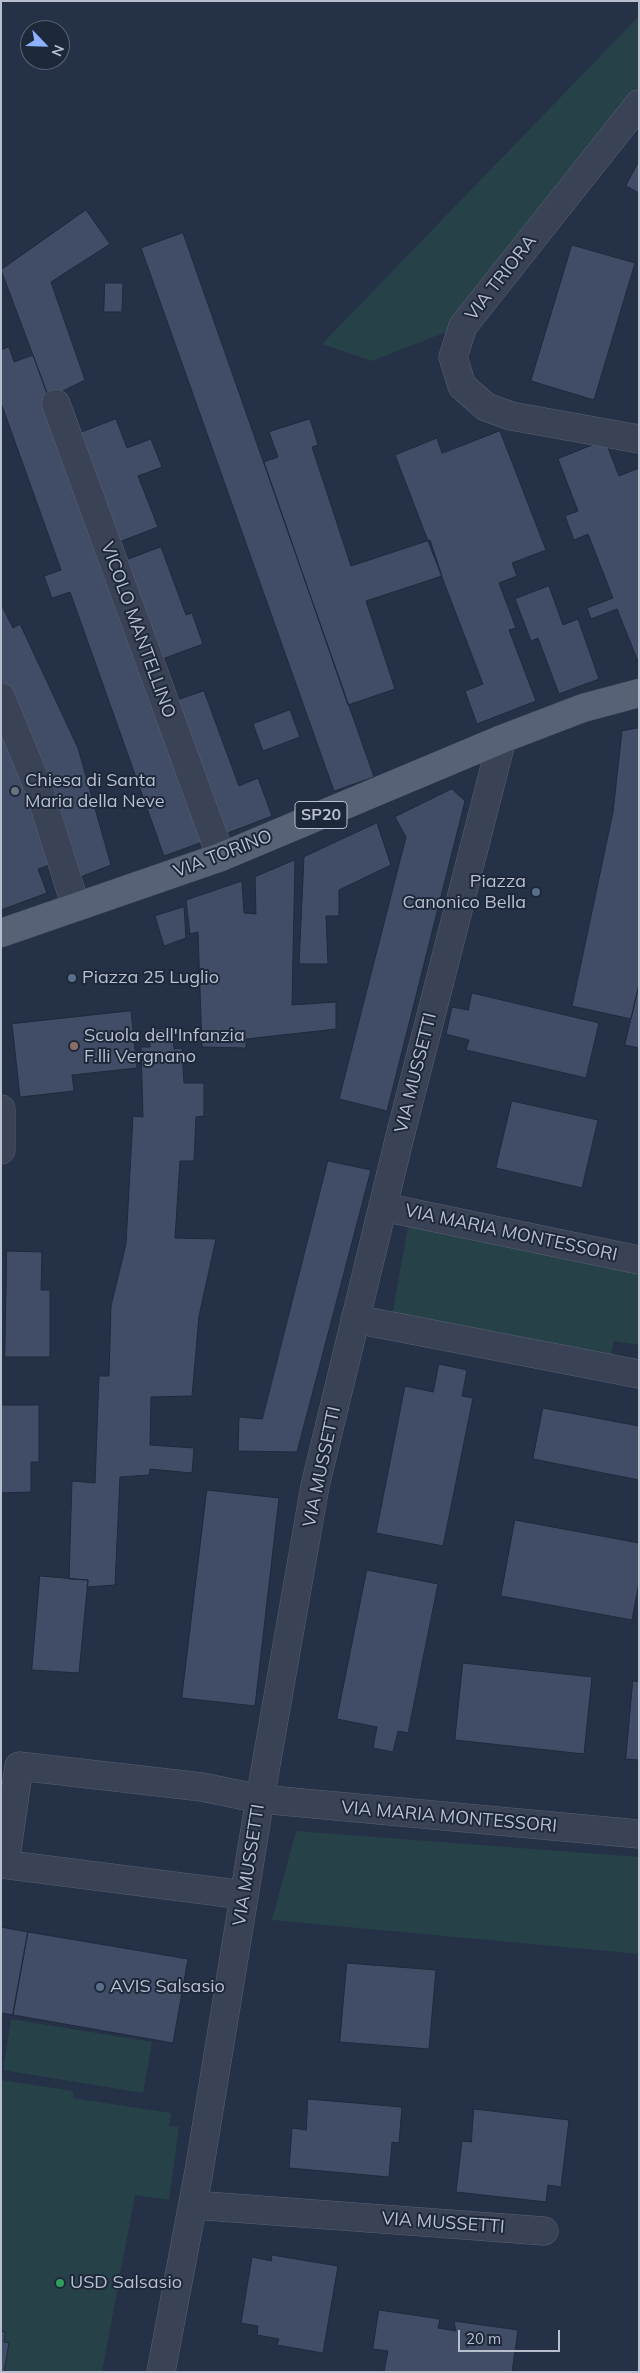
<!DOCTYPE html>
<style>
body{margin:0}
#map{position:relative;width:640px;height:2373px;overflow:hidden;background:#253147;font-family:Mulish,sans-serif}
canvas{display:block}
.frame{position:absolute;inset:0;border:2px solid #b8bfcf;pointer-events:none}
.north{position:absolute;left:20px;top:20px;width:50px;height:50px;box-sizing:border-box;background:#1e283b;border:1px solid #5c6476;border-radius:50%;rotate:114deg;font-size:14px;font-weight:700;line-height:20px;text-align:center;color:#b8bfcf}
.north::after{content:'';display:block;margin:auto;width:18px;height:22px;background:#8cb1ff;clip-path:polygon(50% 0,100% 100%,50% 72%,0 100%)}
.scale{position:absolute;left:458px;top:2330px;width:102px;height:22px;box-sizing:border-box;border:2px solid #b8bfcf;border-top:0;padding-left:6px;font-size:15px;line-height:18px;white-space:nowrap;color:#b8bfcf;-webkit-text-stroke:4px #1e283b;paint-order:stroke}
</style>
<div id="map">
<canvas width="640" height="2373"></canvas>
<div class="frame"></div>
<div class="north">N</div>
<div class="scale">20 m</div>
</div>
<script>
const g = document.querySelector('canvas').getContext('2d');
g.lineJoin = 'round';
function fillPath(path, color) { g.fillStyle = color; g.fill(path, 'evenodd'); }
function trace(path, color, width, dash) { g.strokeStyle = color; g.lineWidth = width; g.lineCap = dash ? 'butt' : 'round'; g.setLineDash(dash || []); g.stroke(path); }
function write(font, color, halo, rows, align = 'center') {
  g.font = font + ' Mulish,sans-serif'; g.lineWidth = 4; g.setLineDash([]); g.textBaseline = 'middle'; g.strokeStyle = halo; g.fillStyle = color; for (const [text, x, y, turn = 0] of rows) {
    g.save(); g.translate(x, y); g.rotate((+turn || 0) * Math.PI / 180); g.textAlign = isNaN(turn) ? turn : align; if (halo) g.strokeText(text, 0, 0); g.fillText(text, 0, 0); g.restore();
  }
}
fillPath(new Path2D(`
 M639 16V90L454 329 372 361 322 344Z
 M409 1221 639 1271V1345L614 1341 611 1356 392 1315Z
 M296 1831 639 1857V1954L272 1920Z
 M11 2019 152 2042 143 2093 3 2070Z
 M1 2080 73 2091V2098L171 2113 169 2126 179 2127 169 2200 135 2195 102 2372H1Z`), '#274148');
const building = new Path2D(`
 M639 161V193L626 186Z
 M86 210 110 244 51 282 85 380 49 398 1 270Z
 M183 233 374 777 334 791 141 248Z
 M572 245 635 263 594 400 531 381Z
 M105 283H123L122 312H104Z
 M9 347 14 362 33 355 208 840 164 856 70 592 52 598 44 576 61 570 1 403V350Z
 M116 419 127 448 151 439 162 467 138 476 158 527 119 542 77 434Z
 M310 419 318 445 312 447 351 566 430 540 442 576 366 601 395 689 348 705 264 462 278 457 269 432Z
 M500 431 546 550 512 563 517 576 499 583 516 628 509 630 536 701 477 724 465 691 483 684 395 455 437 438 442 453Z
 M605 440 619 476 639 468V664L617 609 591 619 587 608 613 598 588 534 574 540 565 516 578 511 558 459Z
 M161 547 186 615 192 613 203 644 157 661 121 562Z
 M549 586 563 625 578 619 599 679 559 694 538 638 531 641 515 599Z
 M1 604 13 628 20 624 78 748 111 865 75 879 44 776 1 680Z
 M204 691 239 786 258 778 272 816 220 836 172 702Z
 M290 710 300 737 263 751 253 724Z
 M1 719 55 863 38 869 47 893 1 910Z
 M639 728V985L631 1019 572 1006 613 812 622 731Z
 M452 789 465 801 387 1111 339 1099 406 837 395 817Z
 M377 823 391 865 339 890V916H326L328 964H299L304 857Z
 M295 860 292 1005 336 1002V1029L246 1039V1048L202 1047 198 932 190 934 186 900 242 881 244 913 256 914 255 877Z
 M184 907 186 938 164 946 155 916Z
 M639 985V1048L625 1045Z
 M472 993 599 1023 586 1078 466 1050 469 1040 446 1034 452 1007 468 1010Z
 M131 1011 137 1068 72 1075 74 1091 20 1097 12 1024Z
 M147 1029H172L174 1049 182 1048 184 1083H204V1116L196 1117 194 1161H180L175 1238 216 1239 199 1316 192 1396 151 1397 150 1445 194 1448 192 1473 150 1469 149 1475 120 1477 115 1585 87 1587 88 1580 69 1579 72 1481 95 1483 99 1376H109L111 1306 126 1244 133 1116 143 1117 141 1047H150Z
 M512 1101 598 1120 582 1188 496 1168Z
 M328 1161 371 1170 297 1452 238 1451 239 1417 262 1419Z
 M7 1251 42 1252 41 1290H50V1357H5Z
 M439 1364 467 1370 462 1396 473 1398 443 1546 376 1533 405 1386 433 1392Z
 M1 1405H39V1462H31V1492L1 1493Z
 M543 1408 639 1426V1480L533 1459Z
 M207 1490 279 1498 255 1706 182 1698Z
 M515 1520 639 1543V1582L632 1620 501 1596Z
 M367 1570 438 1584 408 1733 398 1731 393 1752 373 1748 377 1727 337 1719Z
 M40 1576 88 1580 79 1673 32 1670Z
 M463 1663 592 1677 584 1754 455 1740Z
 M633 1681 639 1682V1760L626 1759Z
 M1 1927 28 1932 13 2015 1 2013Z
 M28 1932 188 1959 173 2043 13 2015Z
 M347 1963 436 1970 429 2049 340 2042Z
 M308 2099 402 2107 399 2143 392 2142 389 2177 289 2168 292 2128 306 2130Z
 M474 2109 569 2120 561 2187 548 2185 546 2202 456 2192 462 2141 471 2142Z
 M272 2255 338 2266 323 2353 277 2345 279 2339 257 2335 258 2326 241 2323 252 2257 271 2261Z
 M379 2310 440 2319 438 2328 456 2331 454 2321 518 2330 512 2372H384L388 2351 373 2349Z
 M1 2331 5 2332 4 2342 9 2343 4 2372H1Z`);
fillPath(building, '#414d67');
trace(building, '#202a3d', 1);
const minor = new Path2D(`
 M639 104 463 326 453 357 462 386 486 407 511 416 639 439
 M56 404 221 857
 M1 697 40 792 76 907
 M1 1109V1150
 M383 1207 639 1260
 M355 1319 639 1374
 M1 1864 244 1895
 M5 1864 19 1766 202 1787 260 1799 639 1834
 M193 2205 544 2231
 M161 2372 199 2171 260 1799 315 1486 400 1136 502 739`);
const major = new Path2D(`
 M1 933 221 857 502 739 583 708 639 693`);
trace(minor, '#586173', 29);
trace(major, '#434c5f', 29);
trace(minor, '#3a4356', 28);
trace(major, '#586276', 28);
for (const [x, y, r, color] of [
 [15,791,5,"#6b7280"],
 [536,892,5,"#5c6f8a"],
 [72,978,5,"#5c6f8a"],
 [74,1046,5,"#8d6e63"],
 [100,1987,5,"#5c6f8a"],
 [60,2283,5,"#2e9e5b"]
]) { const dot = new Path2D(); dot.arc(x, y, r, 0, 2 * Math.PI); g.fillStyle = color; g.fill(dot); trace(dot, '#1e283b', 2); }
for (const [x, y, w] of [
 [321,815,52]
]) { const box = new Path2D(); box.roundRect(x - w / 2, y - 13.5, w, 27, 4); g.fillStyle = '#1e283b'; g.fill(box); trace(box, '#b8bfcf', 1); }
write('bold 16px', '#b8bfcf', null, [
 ["SP20",321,815]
]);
write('18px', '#b8bfcf', '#1e283b', [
 ["VIA TRIORA",501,278,-52],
 ["VICOLO MANTELLINO",138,630,70],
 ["VIA TORINO",223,854,-21],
 ["VIA MUSSETTI",416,1073,-76],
 ["VIA MARIA MONTESSORI",511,1233,12],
 ["VIA MUSSETTI",322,1467,-78],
 ["VIA MARIA MONTESSORI",449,1817,5],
 ["VIA MUSSETTI",249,1865,-81],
 ["VIA MUSSETTI",443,2223,4]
]);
write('18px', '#b8bfcf', '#1e283b', [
 ["Chiesa di Santa",25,781],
 ["Maria della Neve",25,802],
 ["Piazza",526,882,"right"],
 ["Canonico Bella",526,903,"right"],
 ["Piazza 25 Luglio",82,978],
 ["Scuola dell'Infanzia",84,1036],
 ["F.lli Vergnano",84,1057],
 ["AVIS Salsasio",110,1987],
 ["USD Salsasio",70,2283]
], 'left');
</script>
